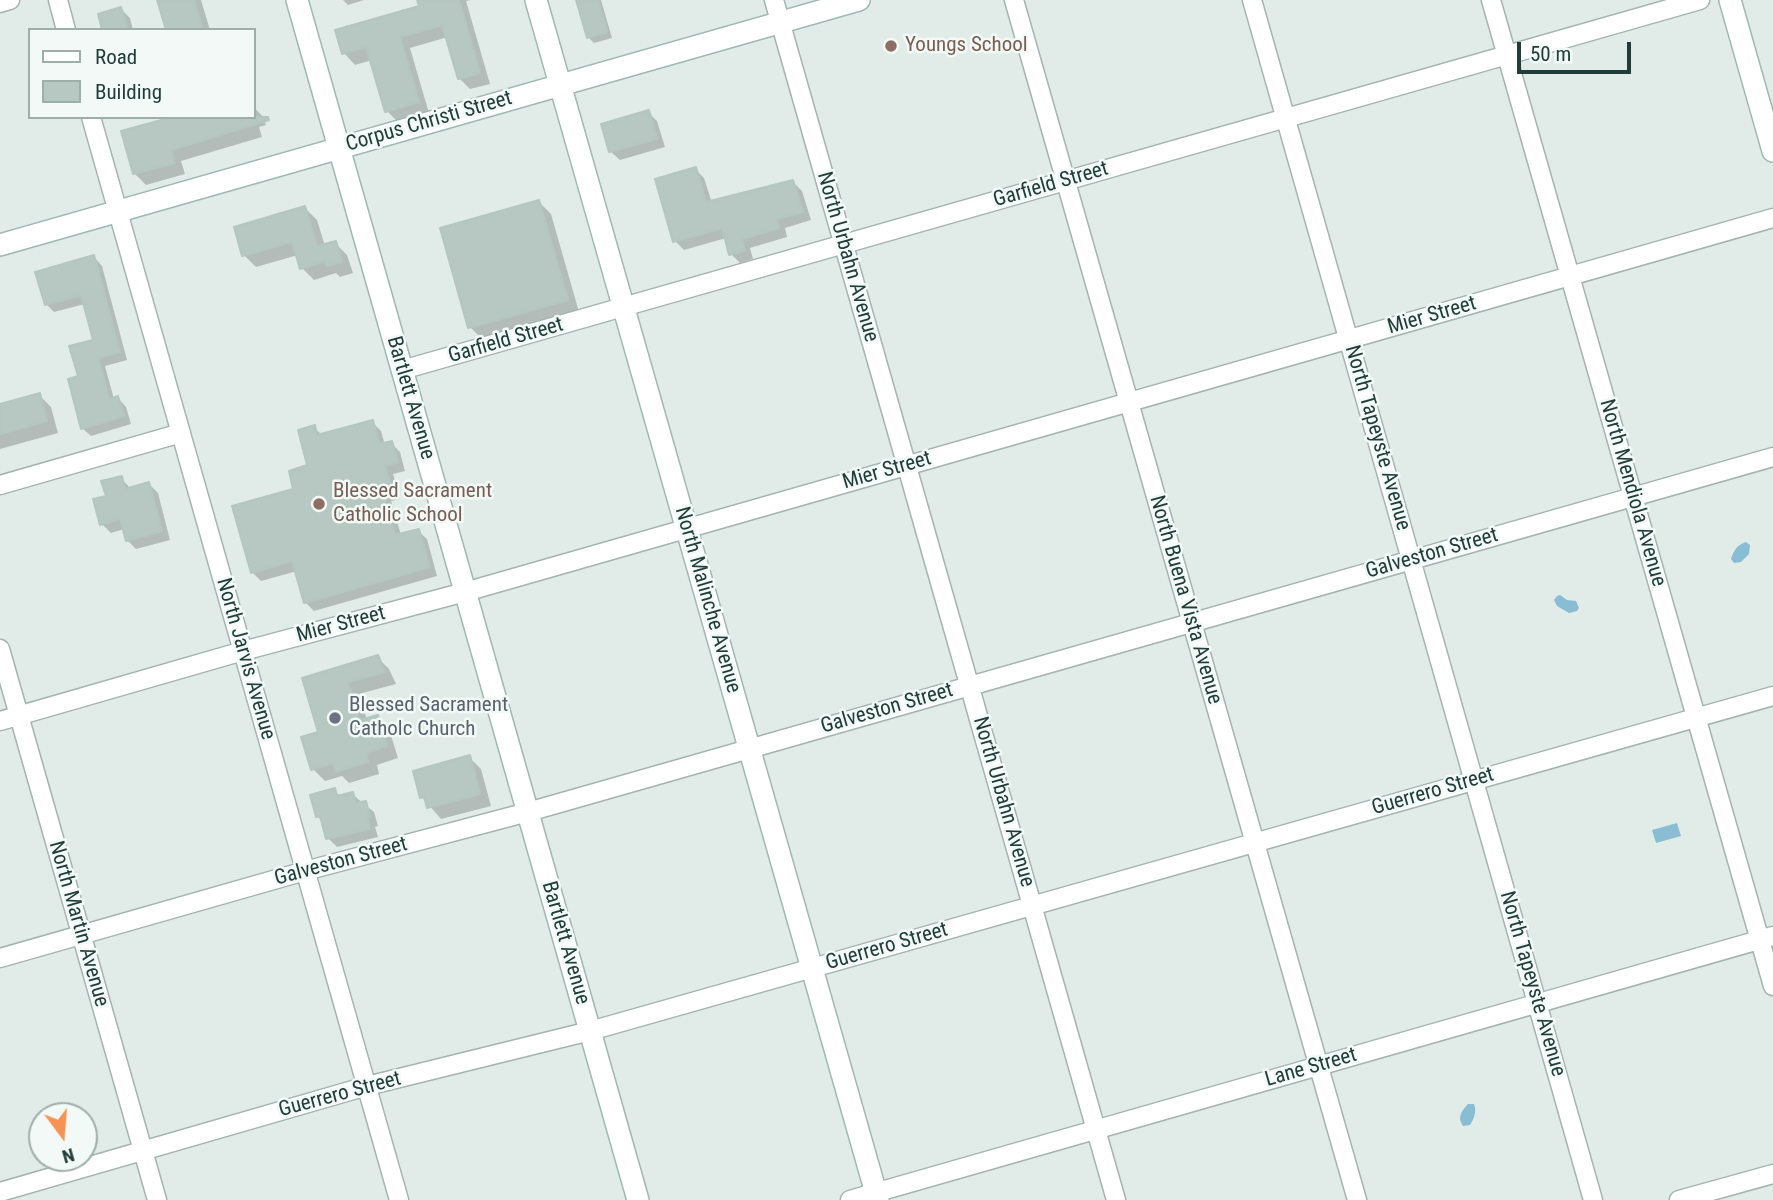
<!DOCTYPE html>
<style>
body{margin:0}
#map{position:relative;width:1773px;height:1200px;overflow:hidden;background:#e1ece9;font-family:"Roboto Condensed",sans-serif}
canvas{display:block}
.legend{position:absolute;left:28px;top:28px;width:228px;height:91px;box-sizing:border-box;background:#f2f9f6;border:2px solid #9eaeab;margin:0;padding:9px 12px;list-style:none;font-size:21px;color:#213d3a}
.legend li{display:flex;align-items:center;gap:14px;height:35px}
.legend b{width:35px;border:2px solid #9eaeab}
.north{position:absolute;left:28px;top:1102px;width:70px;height:70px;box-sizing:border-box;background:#f2f9f6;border:2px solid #9eaeab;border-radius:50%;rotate:164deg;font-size:19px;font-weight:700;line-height:28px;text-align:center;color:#213d3a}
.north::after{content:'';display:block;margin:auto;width:24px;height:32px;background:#f59256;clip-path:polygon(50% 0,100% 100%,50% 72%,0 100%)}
.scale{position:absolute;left:1517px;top:42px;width:114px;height:32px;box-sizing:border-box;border:4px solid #213d3a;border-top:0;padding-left:9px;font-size:21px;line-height:24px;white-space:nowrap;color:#213d3a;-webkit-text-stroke:5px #f2f9f6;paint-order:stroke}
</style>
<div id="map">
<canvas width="1773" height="1200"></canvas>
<ul class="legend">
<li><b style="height:9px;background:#fff"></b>Road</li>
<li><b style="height:19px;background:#b7c7c2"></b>Building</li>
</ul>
<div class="north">N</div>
<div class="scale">50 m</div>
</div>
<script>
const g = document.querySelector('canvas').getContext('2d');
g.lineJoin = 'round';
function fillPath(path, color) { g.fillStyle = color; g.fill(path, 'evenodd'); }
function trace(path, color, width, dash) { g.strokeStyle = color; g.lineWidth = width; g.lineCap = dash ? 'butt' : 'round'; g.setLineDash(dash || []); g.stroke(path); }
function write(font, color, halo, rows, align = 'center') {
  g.font = font + ' "Roboto Condensed",sans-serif'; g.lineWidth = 5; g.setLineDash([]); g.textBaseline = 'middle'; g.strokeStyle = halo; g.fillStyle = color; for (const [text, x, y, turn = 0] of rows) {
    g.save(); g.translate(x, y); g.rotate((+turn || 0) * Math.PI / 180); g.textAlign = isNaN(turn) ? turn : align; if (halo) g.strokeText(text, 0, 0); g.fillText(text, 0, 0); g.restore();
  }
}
fillPath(new Path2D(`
 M1746 542 1750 545 1749 554 1741 562 1734 563 1731 559C1734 550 1737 545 1746 542Z
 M1560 595 1567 600 1576 601 1579 608 1577 611 1569 613 1557 606 1554 600 1557 596Z
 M1677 823 1681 836 1656 843 1652 830Z
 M1468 1104H1474C1477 1111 1474 1119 1470 1125L1463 1126C1457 1117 1461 1112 1468 1104Z`), '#88bdd3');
fillPath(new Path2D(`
 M159 0H201L210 30H168Z
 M343 0H364L348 5Z
 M419 0H471L466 1 490 84 470 89 459 78 448 37 410 48 429 113 398 122 387 111 372 60 355 65 344 53 421 7Z
 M578 0H601L612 38 594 43 588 37Z
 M121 9 130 18 133 30H104Z
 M254 107 263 117 266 125 259 127 262 137 181 161 185 174 146 185 134 173 123 132 254 117Z
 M648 112 657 121 665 147 620 160 611 152 603 125Z
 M695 169 704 178 712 203 793 182 802 191 811 220 785 228 787 237 750 248 753 259 740 263 731 254 726 238 684 250 675 241Z
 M539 202 551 214 579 312 482 339 470 327Z
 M305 208 317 220 325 246 335 243 347 255 353 273 340 277 336 273 314 280 302 268 298 255 256 267 244 255Z
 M94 257 102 266 127 360 105 366 114 399 118 398 126 407 131 424 91 436 82 428 80 378 96 341 85 304 54 312 46 304Z
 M39 395 51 407 58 433 0 449V406Z
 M372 422 381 431 385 445 391 443 400 452 405 471 393 474 400 499 391 501 401 535 418 531 427 539 437 576 314 611 305 602 297 571 261 581 252 572 310 467 314 427 323 436Z
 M121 478 131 489 149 484 158 493 170 540 136 549 127 540 124 529 111 533 102 524 108 497Z
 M377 657 389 669 396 684 359 694 367 720 377 717 389 729 398 758 377 765 379 774 349 783 342 776 325 781 313 769 321 733 304 679Z
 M469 757 481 769 491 806 441 819 422 797Z
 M334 790 341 797 352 794 374 812 378 826 375 827 378 837 337 847 328 838 323 822 317 816Z`), '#0003');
const building = new Path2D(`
 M157 0H194L203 30H166Z
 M417 0H459L480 73 458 79 442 25 400 37 419 102 385 112 366 47 342 54 335 30 419 6Z
 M576 0H598L607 32 587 38Z
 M121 7 128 30H102L98 14Z
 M649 110 657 139 609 152 601 124Z
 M172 117H268L269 120 171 150 175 163 133 174 121 131Z
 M696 167 706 202 793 180 803 212 777 219 779 228 742 239 745 250 729 255 722 228 673 242 655 179Z
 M539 200 568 300 468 328 440 228Z
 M305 206 317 246 336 241 342 262 326 266 325 261 300 269 292 242 242 256 234 227Z
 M94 255 120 352 98 358 109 399 118 396 124 416 81 429 68 379 78 376 69 346 93 340 81 295 45 305 35 272Z
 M40 393 47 421 0 434V404Z
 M373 420 379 444 392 441 398 462 385 466 392 490 383 492 395 535 419 529 430 567 304 603 292 561 251 573 232 506 293 489 289 471 307 465 298 430 315 425 317 435Z
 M122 476 125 489 149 482 162 531 126 541 120 519 100 525 93 499 106 496 101 481Z
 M378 655 385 672 348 682 360 720 378 715 387 746 366 753 368 762 335 772 333 763 311 770 301 737 318 732 302 678Z
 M470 755 480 794 427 808 424 797 420 798 413 771Z
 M335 788 337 796 353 792 356 803 366 801 370 817 367 818 370 829 326 839 320 816 316 817 310 795Z`);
fillPath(building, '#b7c7c2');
trace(building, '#b4c6c1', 2);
const minor = new Path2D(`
 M58 0 66 30
 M774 0 1116 1200
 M1014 0 1357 1200
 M1252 0 1593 1200
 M1491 0 1773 986
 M0 3 10 0
 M91 117 399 1200
 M402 370 1700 0
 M0 485 181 433
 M0 649 157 1200
 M0 721 243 651 465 592 1773 218
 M0 958 305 871 528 812 1773 457
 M0 1192 367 1086 590 1031 1773 696
 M850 1200 1773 936
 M1679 1200 1773 1174`);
const secondary = new Path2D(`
 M297 0 638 1200
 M536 0 878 1200
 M1730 0 1773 151
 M0 245 859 0`);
trace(minor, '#a4b4b1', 21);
trace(secondary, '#9fb8b3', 24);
trace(minor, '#fff', 18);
trace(secondary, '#fff', 21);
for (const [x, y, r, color] of [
 [891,46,7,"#8d6e63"],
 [319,504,7,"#8d6e63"],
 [335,718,7,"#6b7280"]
]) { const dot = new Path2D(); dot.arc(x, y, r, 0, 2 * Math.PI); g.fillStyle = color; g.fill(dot); trace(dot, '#f2f9f6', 2.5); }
write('21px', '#785e54', '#f2f9f6', [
 ["Youngs School",905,46],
 ["Blessed Sacrament",333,492],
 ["Catholic School",333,516]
], 'left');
write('21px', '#213d3a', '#f2f9f6', [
 ["Corpus Christi Street",429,122,-16],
 ["Garfield Street",1051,185,-16],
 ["North Urbahn Avenue",847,257,74],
 ["Mier Street",1432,316,-16],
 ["Garfield Street",506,341,-16],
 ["Bartlett Avenue",410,398,74],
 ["North Tapeyste Avenue",1377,438,74],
 ["Mier Street",887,471,-16],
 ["North Mendiola Avenue",1632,493,74],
 ["Galveston Street",1432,554,-16],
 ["North Malinche Avenue",707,600,74],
 ["North Buena Vista Avenue",1185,600,74],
 ["Mier Street",341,625,-15],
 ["North Jarvis Avenue",245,659,74],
 ["Galveston Street",887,709,-16],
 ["Guerrero Street",1433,792,-16],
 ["North Urbahn Avenue",1003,802,74],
 ["Galveston Street",341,862,-15],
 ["North Martin Avenue",78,924,74],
 ["Bartlett Avenue",565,943,74],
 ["Guerrero Street",887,947,-16],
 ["North Tapeyste Avenue",1532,984,74],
 ["Lane Street",1311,1068,-16],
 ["Guerrero Street",340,1095,-15]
]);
write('21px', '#5b616d', '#f2f9f6', [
 ["Blessed Sacrament",349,706],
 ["Catholc Church",349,730]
], 'left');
</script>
